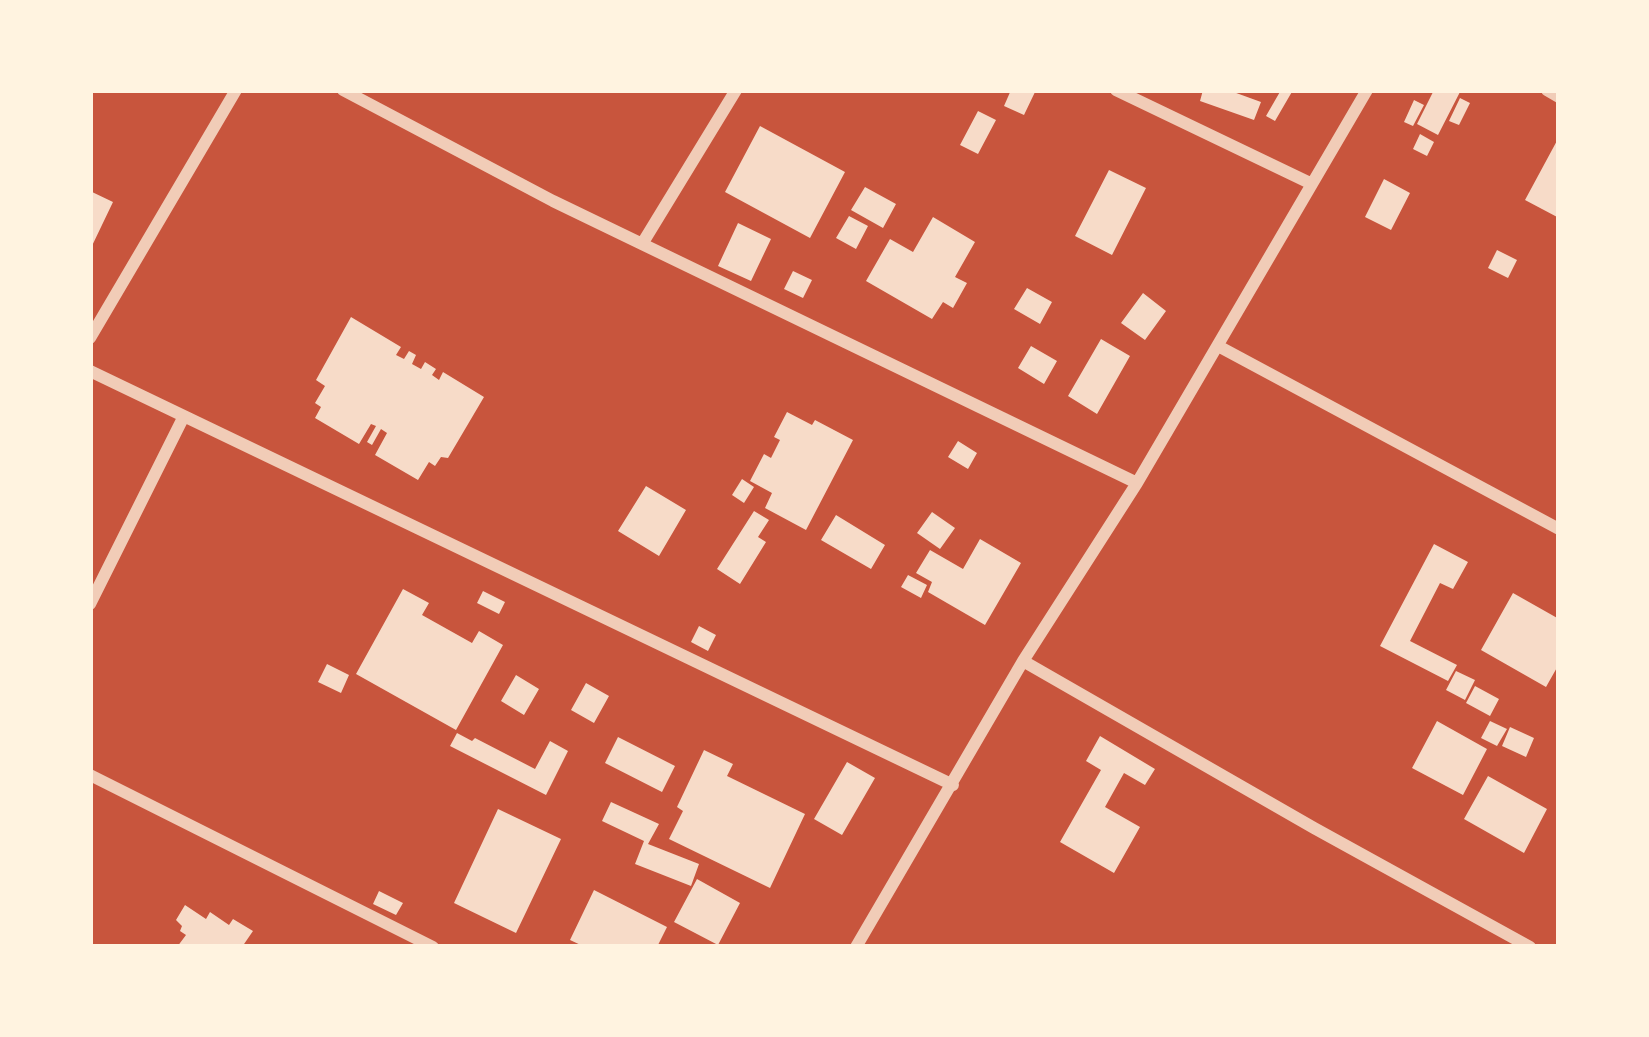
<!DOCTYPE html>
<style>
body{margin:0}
#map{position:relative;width:1649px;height:1037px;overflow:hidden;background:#c8553d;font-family:"Public Sans",sans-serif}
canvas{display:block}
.frame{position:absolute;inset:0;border:93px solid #fff3e0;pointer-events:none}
</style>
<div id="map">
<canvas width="1649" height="1037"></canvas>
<div class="frame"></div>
</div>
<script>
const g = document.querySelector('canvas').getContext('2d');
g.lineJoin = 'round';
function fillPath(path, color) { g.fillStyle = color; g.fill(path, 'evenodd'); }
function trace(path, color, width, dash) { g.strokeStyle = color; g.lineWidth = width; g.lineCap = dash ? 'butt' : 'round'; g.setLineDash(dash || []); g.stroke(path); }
fillPath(new Path2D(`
 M1011 90 1035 92 1024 115 1004 106Z
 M1203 90H1228L1261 102 1254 120 1200 101Z
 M1281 90H1293L1275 121 1266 116Z
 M1434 90H1461L1438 135 1417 124Z
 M1460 98 1470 103 1459 125 1449 121Z
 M1414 100 1424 105 1413 126 1404 122Z
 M978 111 996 120 978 154 960 145Z
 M760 126 845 172 810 238 725 192Z
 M1420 134 1434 142 1427 156 1413 149Z
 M1559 137V218L1525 200Z
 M1109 170 1146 188 1112 255 1075 236Z
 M1384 179 1410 193 1391 230 1365 217Z
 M865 187 896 204 883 228 851 210Z
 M90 191 113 202 90 250Z
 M849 216 868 226 856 249 836 238Z
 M933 217 975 242 955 277 967 283 953 308 943 302 932 319 866 281 890 239 913 252Z
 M738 223 771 239 751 281 718 266Z
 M1497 250 1517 260 1508 278 1488 268Z
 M793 271 812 280 803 298 784 289Z
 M1027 288 1052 302 1040 324 1014 309Z
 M1143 293 1166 311 1145 340 1121 323Z
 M351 317 401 347 396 355 404 359 409 351 416 355 412 364 421 369 425 362 436 369 432 375 439 380 443 372 484 397 448 458 441 457 435 466 429 462 418 480 375 455 387 433 381 429 372 445 367 442 376 426 371 424 359 444 315 418 321 407 315 403 325 386 316 380Z
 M1101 339 1130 356 1097 414 1068 396Z
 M1031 346 1057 361 1044 384 1018 368Z
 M787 412 812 425 815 420 853 440 806 530 765 508 772 493 750 481 764 454 771 458 780 440 774 437Z
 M958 441 977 453 968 469 948 457Z
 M742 479 754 487 744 503 732 495Z
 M646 486 686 510 659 556 618 531Z
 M754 511 769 520 758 537 766 542 740 584 717 569Z
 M932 512 955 528 940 549 917 533Z
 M836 515 885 545 871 569 821 540Z
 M980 539 1021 563 985 625 928 592 932 582 916 573 930 550 963 569Z
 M1434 544 1468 562 1453 589 1440 583 1410 641 1457 665 1448 681 1380 646Z
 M908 575 927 585 921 598 901 587Z
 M403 589 429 603 422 615 472 643 479 631 503 645 456 730 356 674Z
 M483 591 505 602 499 614 477 603Z
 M1513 593 1559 619V664L1546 687 1481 650Z
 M699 626 716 635 708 651 691 642Z
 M327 664 349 675 341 693 318 682Z
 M1456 671 1475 680 1465 700 1446 690Z
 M516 675 539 689 524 715 501 701Z
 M586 683 609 696 594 723 571 710Z
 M1475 686 1499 699 1490 716 1466 703Z
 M1437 721 1487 749 1463 795 1412 768Z
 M1490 721 1507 729 1497 746 1481 738Z
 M1510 727 1534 738 1526 757 1502 746Z
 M457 733 472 741 475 738 535 769 550 741 568 751 546 795 450 746Z
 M1100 736 1155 769 1145 785 1124 773 1105 807 1140 827 1114 873 1060 842 1101 770 1086 761Z
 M618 737 675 766 662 792 605 763Z
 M704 750 733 764 727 776 805 814 770 888 669 839 683 811 677 807Z
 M847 762 875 778 842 835 814 819Z
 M1488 776 1547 809 1524 853 1464 819Z
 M611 802 659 824 648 844 699 864 691 886 635 864 644 841 602 821Z
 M498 809 561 839 516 933 454 903Z
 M697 879 740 903 718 945 674 922Z
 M594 890 667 927 657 947H585L570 940Z
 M379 891 403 903 396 915 373 904Z
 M185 905 206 919 210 912 229 925 233 919 253 931 242 947H177L186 935 180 931 182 926 176 920Z`), '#f7dbc8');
trace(new Path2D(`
 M343 90 553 201 1137 483
 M1116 90 1312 184
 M1547 90 1559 97
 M642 244 736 90
 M90 338 236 90
 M1218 346 1559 529
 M90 371 953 785
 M90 604 184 416
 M1023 661 1314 828 1530 947
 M90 775 433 947
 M856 947 1023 661 1137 483 1367 90`), '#f1ccb7', 12);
</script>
